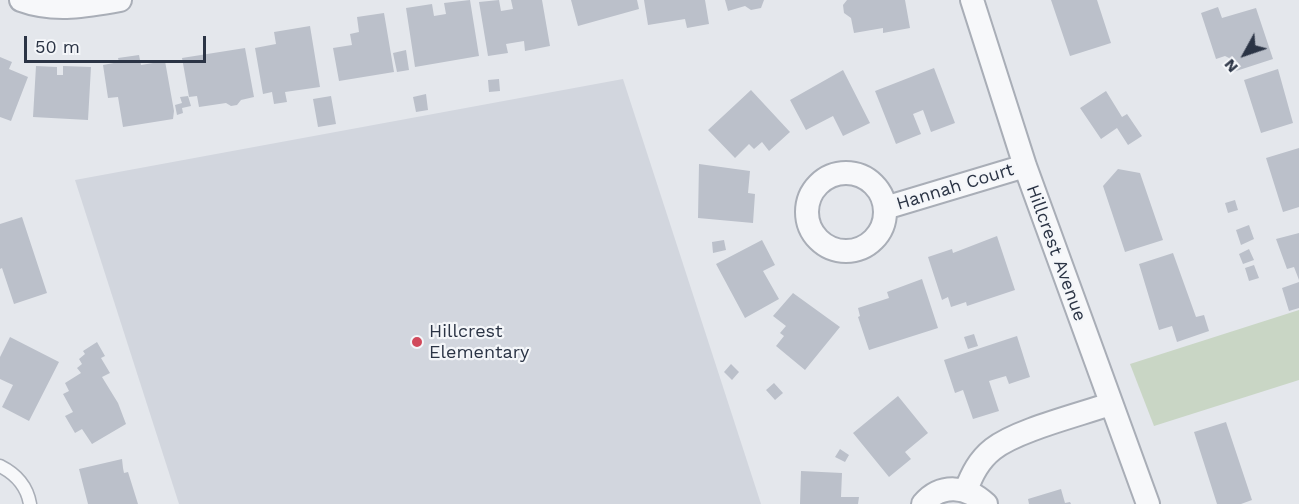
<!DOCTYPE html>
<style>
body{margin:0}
#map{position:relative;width:1299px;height:504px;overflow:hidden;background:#e4e7ec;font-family:"Work Sans",sans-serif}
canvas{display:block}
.north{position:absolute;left:1215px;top:24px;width:60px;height:60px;-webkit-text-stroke:4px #f4f6f9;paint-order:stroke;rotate:230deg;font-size:16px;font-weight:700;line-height:24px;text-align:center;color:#2b3445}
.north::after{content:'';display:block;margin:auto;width:21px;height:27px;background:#2b3445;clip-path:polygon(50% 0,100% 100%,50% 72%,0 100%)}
.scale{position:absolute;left:24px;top:36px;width:182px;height:27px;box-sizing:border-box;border:3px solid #2b3445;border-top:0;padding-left:8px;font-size:18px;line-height:21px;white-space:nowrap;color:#2b3445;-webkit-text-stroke:4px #f4f6f9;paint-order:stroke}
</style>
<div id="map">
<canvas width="1299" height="504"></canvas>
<div class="north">N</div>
<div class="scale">50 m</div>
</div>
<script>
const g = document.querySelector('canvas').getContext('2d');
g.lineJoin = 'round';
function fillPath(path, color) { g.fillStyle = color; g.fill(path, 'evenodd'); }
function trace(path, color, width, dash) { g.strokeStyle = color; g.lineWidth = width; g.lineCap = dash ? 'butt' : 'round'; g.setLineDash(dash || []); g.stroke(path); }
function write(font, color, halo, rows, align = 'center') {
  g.font = font + ' "Work Sans",sans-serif'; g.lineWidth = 4.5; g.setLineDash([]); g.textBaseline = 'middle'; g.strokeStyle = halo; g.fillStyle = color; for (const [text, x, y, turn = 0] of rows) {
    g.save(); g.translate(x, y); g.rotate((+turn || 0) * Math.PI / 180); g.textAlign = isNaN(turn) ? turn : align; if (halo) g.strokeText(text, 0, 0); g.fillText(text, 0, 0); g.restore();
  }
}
fillPath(new Path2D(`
 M623 79 761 504H179L75 180Z`), '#d2d6de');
fillPath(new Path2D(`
 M1299 310V380L1154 426 1130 364Z`), '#c9d6c5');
fillPath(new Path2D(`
 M470 0 479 56 415 67 406 8 432 4 434 16 446 14 444 3Z
 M499 0 501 11 513 9 511 0H542L550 46 525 51 524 41 506 44 508 53 488 56 479 2Z
 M571 0H637L639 9 578 26Z
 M644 0H705L709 24 687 28 685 19 648 25Z
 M725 0H764L761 8 751 10 745 6 728 11Z
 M847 0H905L910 28 883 33V28L854 33 851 18 844 13 843 5Z
 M1051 0H1097L1111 43 1070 56Z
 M1218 7 1222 18 1256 8 1273 59 1233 72 1229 58 1225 56 1216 59 1201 13Z
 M384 13 394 72 339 81 333 48 352 45 350 34 359 32 357 17Z
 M310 26 320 87 285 92 287 102 274 104 272 92 263 94 255 48 276 44 274 32Z
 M245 48 254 97 241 100 237 105 231 106 226 103 199 107 197 96 189 97 182 58Z
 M406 50 409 70 397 72 393 53Z
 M139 55 141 65 165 61 174 111 173 119 123 127 118 97 108 98 103 65 119 62 118 58Z
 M0 57 12 62 9 69 28 77 11 121 0 117Z
 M36 66 57 67V75H63V66L91 67 88 120 33 117Z
 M934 68 955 123 931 132 923 110 913 114 921 134 896 144 875 91Z
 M1278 69 1293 123 1261 133 1244 80Z
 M843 70 870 123 843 136 833 116 806 130 790 100Z
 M499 79 500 91 489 92 488 80Z
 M751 90 790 132 769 151 762 142 754 149 749 144 735 158 708 130Z
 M1106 91 1122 117 1127 114 1142 136 1128 145 1117 128 1101 139 1080 108Z
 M426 94 428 110 416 112 413 97Z
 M188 96 191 106 182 108 183 113 177 115 175 105 182 103 180 97Z
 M331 96 336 124 318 127 313 99Z
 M1299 148V207L1283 212 1266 158Z
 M699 164 750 171 748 193 755 194 753 223 698 218Z
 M1118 169 1140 173 1163 240 1125 252 1103 186Z
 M1235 200 1238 210 1228 213 1225 203Z
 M22 217 47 293 14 304 2 268 0 269V224Z
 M1249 225 1254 239 1241 245 1236 230Z
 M1299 233V280L1294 267 1287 269 1276 239Z
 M997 236 1015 290 967 306 966 302 951 307 948 297 942 300 928 257 952 249 953 253Z
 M724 240 726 250 713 253 712 242Z
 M762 240 775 265 763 271 779 299 745 318 716 264Z
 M1249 249 1254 260 1243 264 1239 254Z
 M1173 253 1196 317 1204 315 1209 331 1177 342 1172 326 1159 330 1139 264Z
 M1254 265 1259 278 1249 281 1245 268Z
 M922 279 938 328 869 350 858 317 860 316 858 308 889 298 887 292Z
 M1299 282V308L1289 311 1282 288Z
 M793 293 840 327 805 370 776 346 784 336 780 333 786 326 773 316Z
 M974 334 978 346 968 349 964 337Z
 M1017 336 1030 377 1009 384 1006 376 989 381 999 411 973 419 963 390 955 393 944 360Z
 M10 337 59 362 29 421 2 407 13 385 0 379V357Z
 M97 342 105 356 101 358 110 373 102 377 118 403 126 424 92 444 82 429 75 433 65 416 73 412 63 394 69 391 65 383 81 373 77 368 82 364 79 359 85 354 83 351Z
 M731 364 739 372 732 380 724 372Z
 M774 383 783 393 775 400 766 390Z
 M898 396 928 433 905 452 911 459 889 477 853 433Z
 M1226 422 1252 500 1241 504H1217L1194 432Z
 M840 449 849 455 845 462 835 457Z
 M122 459 123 468 124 473 128 472 138 504H88L79 469Z
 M801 471 842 473 841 497H859L858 504H800Z
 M1061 489 1065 503 1070 502 1071 504H1029L1028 499Z`), '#bbc0ca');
const service = new Path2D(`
 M0 466C16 474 27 486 30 504`);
const minor = new Path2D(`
 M21 0C53 12 88 6 120 0
 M972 0 1025 166 1148 504
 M807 212a39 39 0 1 1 78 0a39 39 0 1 1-78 0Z
 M885 208 1025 166
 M966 490C972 474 979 460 993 449 1017 430 1079 415 1110 404
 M923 504C941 483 967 486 986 504`);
trace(service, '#a9aeb7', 15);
trace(minor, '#a9aeb7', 26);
trace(service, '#f7f8fa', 12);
trace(minor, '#f7f8fa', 22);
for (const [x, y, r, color] of [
 [417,342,6,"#d1495b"]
]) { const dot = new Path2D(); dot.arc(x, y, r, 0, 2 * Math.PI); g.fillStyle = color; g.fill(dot); trace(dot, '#f4f6f9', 2); }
write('18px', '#2b3445', '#f4f6f9', [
 ["Hannah Court",955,187,-17],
 ["Hillcrest Avenue",1056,253,70]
]);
write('18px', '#2b3445', '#f4f6f9', [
 ["Hillcrest",429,332],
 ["Elementary",429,353]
], 'left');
</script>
